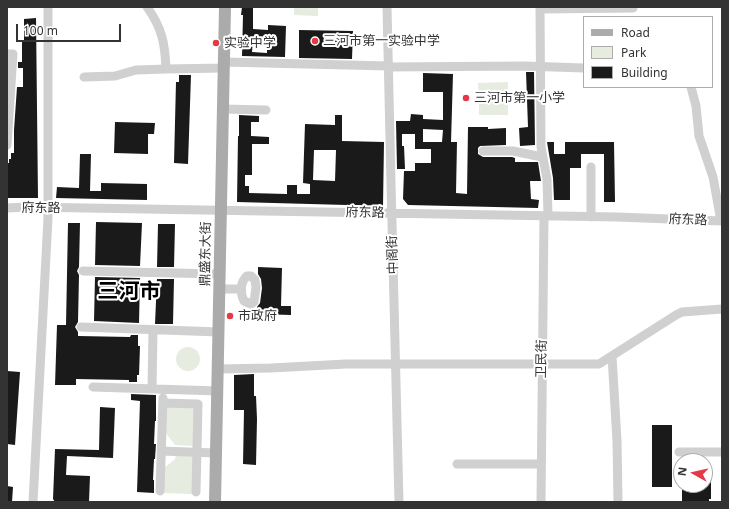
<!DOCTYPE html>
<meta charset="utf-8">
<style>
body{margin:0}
#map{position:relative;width:729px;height:509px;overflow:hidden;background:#fff;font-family:"Noto Sans",sans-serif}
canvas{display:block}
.frame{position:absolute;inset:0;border:8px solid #333;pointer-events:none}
.legend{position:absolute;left:583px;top:16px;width:130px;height:72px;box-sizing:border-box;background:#fff;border:1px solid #adadad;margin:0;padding:5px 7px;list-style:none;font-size:12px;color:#333}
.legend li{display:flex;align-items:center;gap:8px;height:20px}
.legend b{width:20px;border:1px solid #adadad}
.north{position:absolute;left:673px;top:453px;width:40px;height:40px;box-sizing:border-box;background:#fff;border:1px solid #adadad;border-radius:50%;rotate:278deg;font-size:11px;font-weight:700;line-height:16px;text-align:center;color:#333}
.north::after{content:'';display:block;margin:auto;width:14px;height:18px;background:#e63946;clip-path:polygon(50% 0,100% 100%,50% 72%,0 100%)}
.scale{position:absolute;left:16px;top:24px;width:105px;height:18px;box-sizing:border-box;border:2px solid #333;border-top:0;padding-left:5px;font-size:12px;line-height:14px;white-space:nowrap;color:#333;-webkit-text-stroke:3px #fff;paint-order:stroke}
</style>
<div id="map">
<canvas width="729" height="509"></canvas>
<div class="frame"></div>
<ul class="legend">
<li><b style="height:5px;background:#ababab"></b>Road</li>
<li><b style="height:11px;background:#e6ecdf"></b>Park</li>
<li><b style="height:11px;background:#1a1a1a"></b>Building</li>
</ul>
<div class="north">N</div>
<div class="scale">100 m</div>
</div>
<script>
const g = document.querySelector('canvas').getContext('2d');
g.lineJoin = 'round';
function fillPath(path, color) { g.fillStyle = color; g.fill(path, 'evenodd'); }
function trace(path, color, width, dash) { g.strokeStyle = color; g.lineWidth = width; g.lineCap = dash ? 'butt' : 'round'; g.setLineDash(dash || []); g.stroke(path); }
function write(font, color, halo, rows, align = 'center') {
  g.font = font + ' "Noto Sans","Noto Sans SC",sans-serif'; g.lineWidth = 4; g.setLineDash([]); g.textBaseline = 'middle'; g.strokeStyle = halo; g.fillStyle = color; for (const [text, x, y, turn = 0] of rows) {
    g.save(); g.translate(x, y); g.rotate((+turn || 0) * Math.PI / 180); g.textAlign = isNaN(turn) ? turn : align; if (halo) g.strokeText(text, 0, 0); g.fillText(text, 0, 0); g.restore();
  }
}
fillPath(new Path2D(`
 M294 7H318V16L294 15Z
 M508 82V98H479L478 83Z
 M479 100H508V115H479Z
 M176 359a12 12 0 1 1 24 0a12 12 0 1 1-24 0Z
 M164 407 195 408 194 446 175 445 165 432Z
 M176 455 193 456 192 494 162 493 163 469 175 459Z`), '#e6ecdf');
fillPath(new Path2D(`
 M242 7H253V29L268 30V25L286 26 285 57 242 56 243 15H241ZM253 39H267V53L252 52Z
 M36 18 38 198H7V163H9V159H11V153H14V130L17 87H23V68H18V62H22V41H24V19Z
 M299 30 353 31 352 59 299 58Z
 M526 72H534L535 145 520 146 519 128 528 127Z
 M423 73 453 74 451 142H457L456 193 467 194 468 127H488V129L506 128V145L480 146 478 148V154L483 157H512L515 158V162H538L541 181H530L531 199 539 200 538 208 408 205 403 199 404 171H415V163H431V149H415V134H402V146H404L405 169H397L396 121H410L411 114 423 115V119L443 120V92H423ZM423 129 443 130 442 142H423Z
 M179 75H191L188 164 174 163 176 82H179Z
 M239 115 259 116V122H251V136L269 137V144H252V175H245V186H249V193L287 194V185H297V194H310V184L303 183 305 124 335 125V115H342V141L384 142 383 206 237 202 238 136H239ZM314 150H336L335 181 313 180Z
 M115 122 155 123 154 134H148V154L114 153Z
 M547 142H554V154H565V142H614L615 202H604V154H581V168H570V200H554L553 178Z
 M80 154H91L90 191H101V183L147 184V200L56 198 57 187 79 188Z
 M96 222 142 223 140 266 95 265Z
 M68 223H80L79 267 77 271 79 275 78 322 75 327 78 332V336L130 337 131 335H138V346H140L139 375H137V382H129V380L76 379V385H55L57 325H66Z
 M158 224H175L174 267H157Z
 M258 267 282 268 281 306H291V315L257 314V307L260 303 262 288 261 279 258 274Z
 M95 277 140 278 139 323 94 321Z
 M157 279H174L173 324H155Z
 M7 371 20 372 15 445 7 444Z
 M254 374V396H256L257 419 256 465 243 464 244 410H234V375Z
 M131 394 156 395V421H155L154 444H156L155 459H154L153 480H154V493L137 492 140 401 131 400Z
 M100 407 115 408 113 458 67 456 66 475 90 476 89 502H55L53 499 55 449 99 450Z
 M652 425H672V487H652Z
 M705 465 711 466V499H709V502H682V485H705Z
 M7 486 13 487 12 502H7Z`), '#1a1a1a');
trace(new Path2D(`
 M147 7C162 28 165 43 166 69L224 68
 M387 7 391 183 399 502
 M540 7 541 147 547 179 548 216
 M540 9 633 8
 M7 54H13L7 145
 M224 62 389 66
 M389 67 524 66 584 68
 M84 77 115 76 136 70 166 69
 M691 87 696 106 699 136 713 177 721 221
 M223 109 266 110
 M483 151H513L542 157
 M7 208 27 207 617 217 722 221
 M591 217V167
 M83 271 220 274
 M247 276H251L255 280 256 287 254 302 251 304 244 301C240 293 240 282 247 276Z
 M220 289H241
 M81 327 219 332
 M612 356 617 441 618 502
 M218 369 271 368 346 364H599L676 315 682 312 722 309
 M93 387 218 391
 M152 389 153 330
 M163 403 198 404 196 492
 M161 451 216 453
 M679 452H722
 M457 464H541
 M160 491 163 398
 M33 502 48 218V7
 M541 502 544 216`), '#d0d0d0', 9);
trace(new Path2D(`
 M215 502 225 7`), '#ababab', 12);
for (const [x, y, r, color] of [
 [315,41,4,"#e63946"],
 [216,43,4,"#e63946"],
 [466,98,4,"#e63946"],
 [230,316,4,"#e63946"]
]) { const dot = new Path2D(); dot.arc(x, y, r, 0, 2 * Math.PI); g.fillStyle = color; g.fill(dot); trace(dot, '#fff', 1.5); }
write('13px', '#333', '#fff', [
 ["三河市第一实验中学",323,41],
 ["实验中学",224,43],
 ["三河市第一小学",474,98],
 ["市政府",238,316]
], 'left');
write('13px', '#333', '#fff', [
 ["府东路",41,208],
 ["府东路",365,213,1],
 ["府东路",688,220,2],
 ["鼎盛东大街",206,254,-89],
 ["中阁街",393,255,-92],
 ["卫民街",542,359,-89]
]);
write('bold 21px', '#000', '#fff', [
 ["三河市",129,292]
]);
</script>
